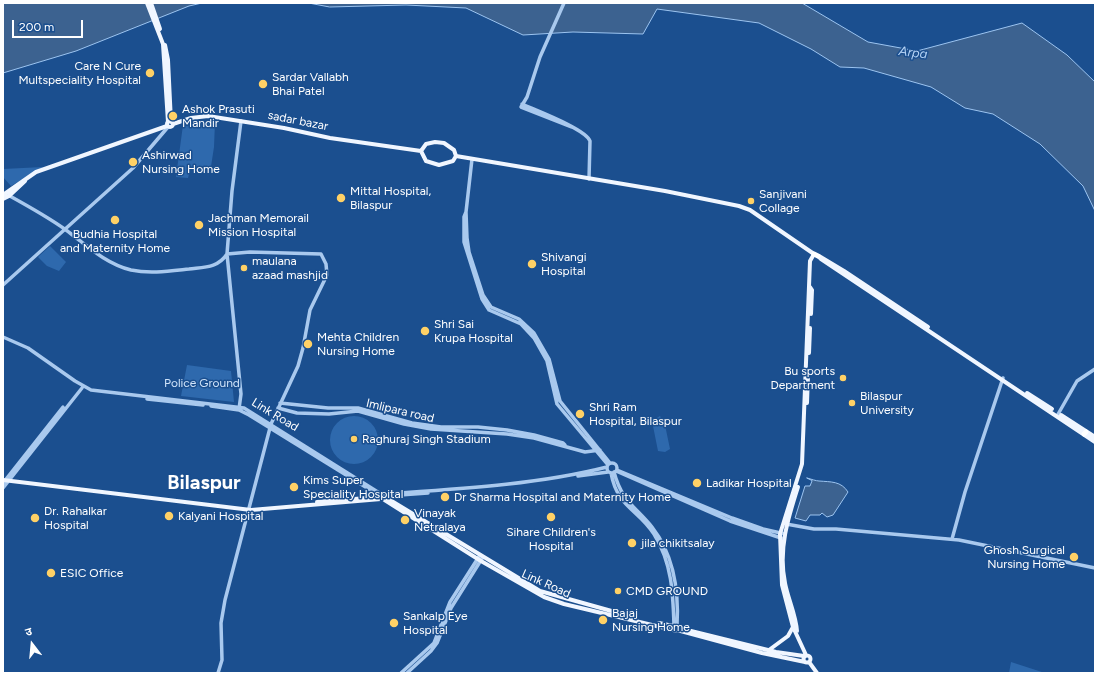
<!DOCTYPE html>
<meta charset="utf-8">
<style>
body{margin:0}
#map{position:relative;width:1098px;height:676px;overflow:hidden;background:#1b4f8f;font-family:Figtree,"Noto Sans Devanagari",sans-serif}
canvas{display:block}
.frame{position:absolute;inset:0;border:4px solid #fff;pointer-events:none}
.north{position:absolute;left:12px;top:624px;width:40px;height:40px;-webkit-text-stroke:3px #1b4f8f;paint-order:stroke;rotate:344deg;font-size:11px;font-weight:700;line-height:16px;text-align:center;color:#fff}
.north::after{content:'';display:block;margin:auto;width:14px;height:18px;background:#fff;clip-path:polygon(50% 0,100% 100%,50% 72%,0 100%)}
.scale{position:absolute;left:12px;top:20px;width:71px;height:18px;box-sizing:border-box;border:2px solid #fff;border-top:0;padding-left:5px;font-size:12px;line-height:14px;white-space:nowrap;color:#fff;-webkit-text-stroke:3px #1b4f8f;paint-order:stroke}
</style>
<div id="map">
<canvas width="1098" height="676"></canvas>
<div class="frame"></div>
<div class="north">उ</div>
<div class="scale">200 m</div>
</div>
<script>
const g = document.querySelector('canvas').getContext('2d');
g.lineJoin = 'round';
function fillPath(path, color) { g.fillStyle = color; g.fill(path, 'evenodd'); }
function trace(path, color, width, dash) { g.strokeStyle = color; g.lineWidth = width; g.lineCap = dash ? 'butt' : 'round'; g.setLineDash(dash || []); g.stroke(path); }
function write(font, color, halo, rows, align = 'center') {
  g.font = font + ' Figtree,sans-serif'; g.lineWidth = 3; g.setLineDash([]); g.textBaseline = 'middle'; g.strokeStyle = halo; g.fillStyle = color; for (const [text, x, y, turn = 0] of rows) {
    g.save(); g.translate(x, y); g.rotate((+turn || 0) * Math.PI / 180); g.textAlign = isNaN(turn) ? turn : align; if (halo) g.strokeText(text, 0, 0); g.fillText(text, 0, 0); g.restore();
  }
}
fillPath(new Path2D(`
 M189 121 215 122 214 147 210 173 190 169 188 178 176 177 183 125Z
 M43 167 11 186 3 177V169Z
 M50 246 66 262 59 271 47 266 38 257Z
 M187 365 231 371 234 402 181 396Z
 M660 416 665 425 670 449 665 452 658 451 652 421Z
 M330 440a24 24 0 1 1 48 0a24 24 0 1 1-48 0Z
 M1011 662 1045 673H1009Z`), '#2e69ad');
const water = new Path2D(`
 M3 3H202L189 6 76 51 3 73Z
 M309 3H802L868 42 917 51 1022 23 1067 55 1095 82V211L1083 186 1040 144 993 114 965 108 931 87 864 68 840 67 811 49 759 23 657 9 643 34 573 32 523 35 466 8 406 5 330 7Z
 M807 478C811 479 816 481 819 481 831 482 841 481 848 492L833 515 827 517 822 513 820 515H810L806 521 795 518 805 486H810L812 481Z`);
fillPath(water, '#3c6290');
trace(water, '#9cc4f0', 1);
trace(new Path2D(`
 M564 3 540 57 527 97 521 107 572 127
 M522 104C535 110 586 129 590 141L589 179
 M472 159 466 212 467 238 469 252 483 295 491 307 519 319 534 333 549 359 560 401 610 463
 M8 195C28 206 48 217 66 230 86 245 106 264 131 270 150 274 170 271 189 269 204 267 218 268 227 254L250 252 321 254 326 264 327 275 310 310 303 348 298 366 271 424 225 600 221 623 222 660 218 673
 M466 212 464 217V242L482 299 489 310 521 324 534 338 547 361 557 404 608 465
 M3 285 133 168 168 127
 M3 337 28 348 75 381 91 390 244 408 381 494
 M147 399 203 405
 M280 403 328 408H358L412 423 441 427H478L507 430 534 435 563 443 565 445
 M211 406 239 410 249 415 372 491
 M278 408 297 413 329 414 358 411 404 424 431 429 507 434 534 438 585 452 600 450
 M239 409 241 394 227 254 232 191 241 121
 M1057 416 1077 381 1095 369
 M607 468a5 5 0 1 1 10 0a5 5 0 1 1-10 0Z
 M617 470 732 518 763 529 785 534
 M616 471 730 521 784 539
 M614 472C622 502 635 506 652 527 674 555 679 592 677 626
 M611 473C617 507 638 509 654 534 672 563 673 593 674 626
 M578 476 608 472
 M3 483 63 407
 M3 488 82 388
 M384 494C457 489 536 485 607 467
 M386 496 428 493
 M786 524 814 529H836L959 540 1095 568
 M952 539 965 492 1003 378
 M401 673 434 643 450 602 480 555
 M407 673 431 651 437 643 451 608 483 557`), '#a9c9ee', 3.5);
trace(new Path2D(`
 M147 3 163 44 168 122
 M151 3 160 29
 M165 45 168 60 171 122
 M167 124a3 3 0 1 1 6 0a3 3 0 1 1-6 0Z
 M173 124 191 118 208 116 284 128 330 138 421 151
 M435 142 444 143 454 150 456 156 453 161 439 165 426 161 421 151 426 144Z
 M456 156 665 191 739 206 750 210 814 254 810 261 802 464 780 534 782 585 793 627 806 655
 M3 195 36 172 167 126
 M3 199 9 196 25 181
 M818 256 821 259 1095 442
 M819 256 844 271 928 327
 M810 287 812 290 811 314
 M809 353 810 328
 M1027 393 1052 409
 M807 403 808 376
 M1061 415 1095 437
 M3 480 251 510 381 499
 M379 496a3 3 0 1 1 6 0a3 3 0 1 1-6 0Z
 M385 497 540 591 633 617
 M383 499 481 561 544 597 564 604 673 630
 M317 502 379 497
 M659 623 673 626
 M672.5 628a2.5 2.5 0 1 1 5 0a2.5 2.5 0 1 1-5 0Z
 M677 630 762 653 805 662
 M691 631 776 652 804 656
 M797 631C796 615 788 599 785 583 778 550 788 518 798 487
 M769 650 788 636 793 627
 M803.5 659a3.5 3.5 0 1 1 7 0a3.5 3.5 0 1 1-7 0Z
 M809 662 817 673`), '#f0f6ff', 4);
trace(new Path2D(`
 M814 254 818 256
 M1084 434 1086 432`), '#fff', 5);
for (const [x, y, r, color] of [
 [150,73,5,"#ffd166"],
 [263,84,5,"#ffd166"],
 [173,116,5,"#ffd166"],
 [133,162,5,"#ffd166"],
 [341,198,5,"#ffd166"],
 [751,201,4,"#ffd166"],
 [115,220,5,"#ffd166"],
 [199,225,5,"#ffd166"],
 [532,264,5,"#ffd166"],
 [244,268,4,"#ffd166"],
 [425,331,5,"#ffd166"],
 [308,344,5,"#ffd166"],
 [843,378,4,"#ffd166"],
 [852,403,4,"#ffd166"],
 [580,414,5,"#ffd166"],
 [354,439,4,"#ffd166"],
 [697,483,5,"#ffd166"],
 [294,487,5,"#ffd166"],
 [445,497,5,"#ffd166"],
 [169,516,5,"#ffd166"],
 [551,517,5,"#ffd166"],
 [35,518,5,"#ffd166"],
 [405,520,5,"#ffd166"],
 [632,543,5,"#ffd166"],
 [1074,557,5,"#ffd166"],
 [51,573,5,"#ffd166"],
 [618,591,4,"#ffd166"],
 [603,620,5,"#ffd166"],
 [394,623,5,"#ffd166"]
]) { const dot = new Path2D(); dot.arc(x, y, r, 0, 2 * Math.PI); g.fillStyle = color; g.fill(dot); trace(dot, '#1b4f8f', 1.5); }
write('12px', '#fff', '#1b4f8f', [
 ["Care N Cure",141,66,"right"],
 ["Multspeciality Hospital",141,80,"right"],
 ["Sardar Vallabh",272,77],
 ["Bhai Patel",272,91],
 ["Ashok Prasuti",182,109],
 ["Mandir",182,123],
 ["Ashirwad",142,155],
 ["Nursing Home",142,169],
 ["Mittal Hospital,",350,191],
 ["Bilaspur",350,205],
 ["Sanjivani",759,194],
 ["Collage",759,208],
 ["Jachman Memorail",208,218],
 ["Mission Hospital",208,232],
 ["Budhia Hospital",115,234,"center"],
 ["and Maternity Home",115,248,"center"],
 ["Shivangi",541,257],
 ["Hospital",541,271],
 ["maulana",252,261],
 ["azaad mashjid",252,275],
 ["Shri Sai",434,324],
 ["Krupa Hospital",434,338],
 ["Mehta Children",317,337],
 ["Nursing Home",317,351],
 ["Bu sports",835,371,"right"],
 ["Department",835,385,"right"],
 ["Bilaspur",860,396],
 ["University",860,410],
 ["Shri Ram",589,407],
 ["Hospital, Bilaspur",589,421],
 ["Raghuraj Singh Stadium",362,439],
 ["Kims Super",303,480],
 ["Speciality Hospital",303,494],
 ["Ladikar Hospital",706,483],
 ["Dr Sharma Hospital and Maternity Home",454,497],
 ["Dr. Rahalkar",44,511],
 ["Hospital",44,525],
 ["Vinayak",414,513],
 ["Netralaya",414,527],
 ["Kalyani Hospital",178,516],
 ["Sihare Children's",551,532,"center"],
 ["Hospital",551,546,"center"],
 ["jila chikitsalay",641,543],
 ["Ghosh Surgical",1065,550,"right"],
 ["Nursing Home",1065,564,"right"],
 ["ESIC Office",60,573],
 ["CMD GROUND",626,591],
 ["Bajaj",612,613],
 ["Nursing Home",612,627],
 ["Sankalp Eye",403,616],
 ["Hospital",403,630]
], 'left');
write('12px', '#fff', '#1b4f8f', [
 ["sadar bazar",298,121,11],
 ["Imlipara road",400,411,13],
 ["Link Road",275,415,31],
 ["Link Road",546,584,24]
]);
write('12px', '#cfe3fa', '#1b4f8f', [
 ["Police Ground",202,383]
]);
write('italic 13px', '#b5d3f5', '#1b4f8f', [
 ["Arpa",913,53,7]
]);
write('bold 20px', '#fff', '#1b4f8f', [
 ["Bilaspur",204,483]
]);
</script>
